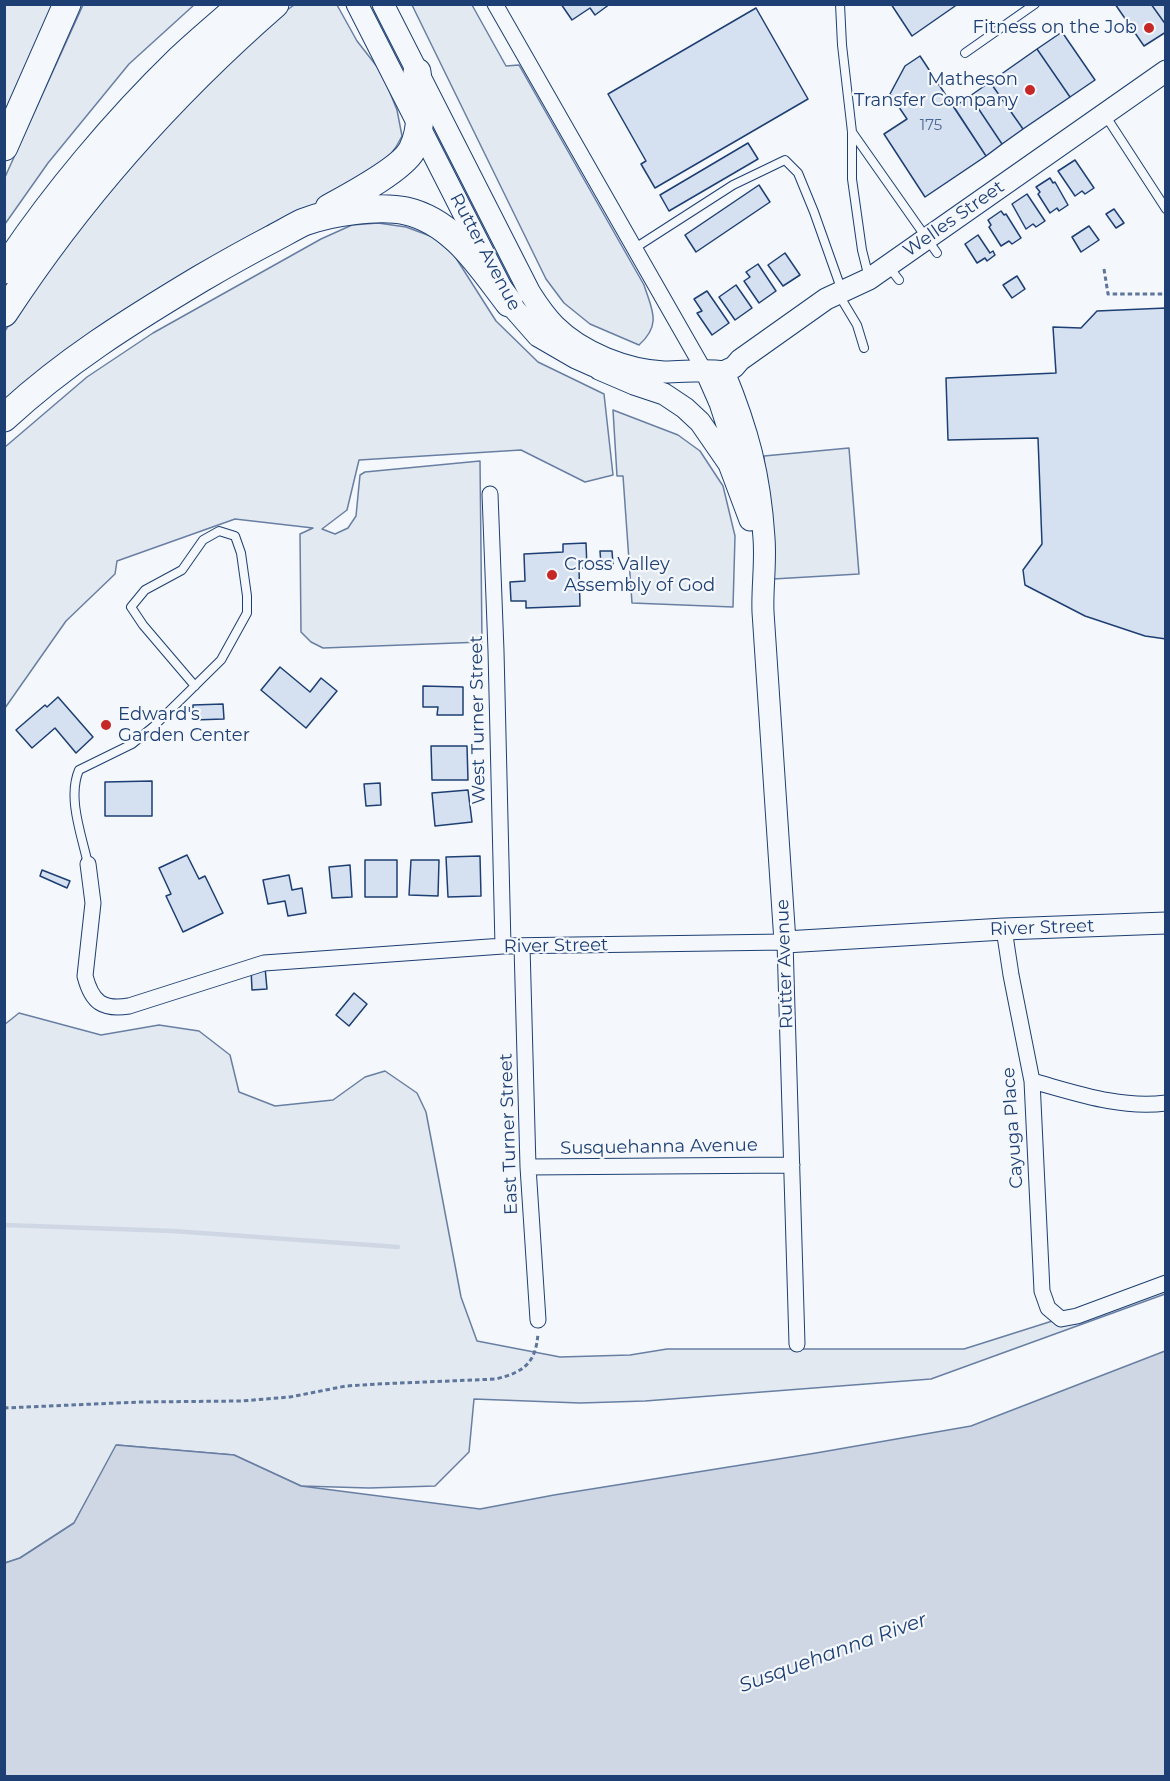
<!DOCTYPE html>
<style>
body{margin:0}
#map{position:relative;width:1170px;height:1781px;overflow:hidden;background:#f4f7fb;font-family:Montserrat,sans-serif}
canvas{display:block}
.frame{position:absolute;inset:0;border:6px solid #1d3f73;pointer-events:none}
</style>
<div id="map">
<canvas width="1170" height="1781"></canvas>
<div class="frame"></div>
</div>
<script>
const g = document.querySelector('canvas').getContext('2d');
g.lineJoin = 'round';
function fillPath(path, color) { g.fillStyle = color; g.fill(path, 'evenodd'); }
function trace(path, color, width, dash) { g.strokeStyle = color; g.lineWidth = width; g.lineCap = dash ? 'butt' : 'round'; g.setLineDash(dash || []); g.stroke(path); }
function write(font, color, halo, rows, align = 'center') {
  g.font = font + ' Montserrat,sans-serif'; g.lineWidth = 4.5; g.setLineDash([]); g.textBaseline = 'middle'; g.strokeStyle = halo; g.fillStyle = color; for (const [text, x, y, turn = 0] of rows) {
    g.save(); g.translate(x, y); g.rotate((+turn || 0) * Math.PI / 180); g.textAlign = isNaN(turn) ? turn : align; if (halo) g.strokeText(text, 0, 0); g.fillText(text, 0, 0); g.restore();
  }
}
const green = new Path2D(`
 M5 5H53L5 112Z
 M83 5H194L129 64 48 163 5 224V177Z
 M294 5H337L357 41 382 73 397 110 402 136 396 147 387 159 321 205 306 208 269 225 233 246 5 405V331L31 290 111 184 265 26Z
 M412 5H472L506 66 519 65 644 285C652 310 662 324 639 345L590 324 564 303 546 279Z
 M378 223 406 227 433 237 454 255 496 321 538 362 604 394 613 475 585 482 521 450 359 460 347 510 322 529 335 534 348 528 356 516 360 475 365 472 480 461 482 642 323 648 311 642 301 632 300 534 313 528 235 519 117 561 115 574 66 621 5 708V447L87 377 153 333 321 239 352 225Z
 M613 410 678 435 700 451 723 486 735 536 733 607 632 603 623 476H617Z
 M849 448 859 574 773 579 764 456Z
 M19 1013 101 1035 159 1025 199 1031 230 1055 239 1092 275 1106 333 1100 365 1077 385 1071 417 1093 426 1112 461 1297 477 1341 560 1357 630 1355 667 1349H964L1087 1310 1165 1282V1294L931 1379 645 1401 580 1403 474 1399 469 1452 435 1486 369 1488 301 1486 234 1455 117 1445 74 1523 20 1558 5 1563 4 1025Z`);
fillPath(green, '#e3e9f0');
trace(green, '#687fa3', 1.5);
const water = new Path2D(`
 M1165 1351V1776H5V1563L20 1558 74 1523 116 1445 234 1455 301 1486 480 1509 554 1495 816 1453 971 1426Z`);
fillPath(water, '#cfd7e4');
trace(water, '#687fa3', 1.5);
trace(new Path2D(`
 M4 1225 173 1231 398 1247`), '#cfd7e4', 4.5);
const building = new Path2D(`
 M561 4H610L595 15 590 8 572 20Z
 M891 4H958L912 36Z
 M1115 4H1151L1166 25V32L1144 46Z
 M1151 4H1166V25Z
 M756 8 808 99 655 188 641 164 646 161 608 94Z
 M1062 32 1095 80 1070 97 1037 49Z
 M1037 49 1070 97 1023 129 990 82Z
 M920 56 986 156 925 197 884 134 907 119 890 94 905 66Z
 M990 82 1023 129 1002 144 970 96Z
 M970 96 1002 144 986 156 954 107Z
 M748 143 758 159 669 211 660 195Z
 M1075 160 1094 188 1085 194 1082 191 1075 196 1058 171Z
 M1050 178 1053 183 1055 182 1068 205 1059 211 1057 208 1050 213 1038 194 1040 192 1036 187Z
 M759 185 770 202 696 252 685 235Z
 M1027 194 1045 221 1036 227 1033 224 1026 229 1012 204Z
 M1114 209 1124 223 1116 228 1106 214Z
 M1001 211 1004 215 1006 214 1021 238 1012 244 1009 241 1001 246 989 227 991 225 988 220Z
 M1089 226 1099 240 1081 252 1072 237Z
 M978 235 990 253 993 251 995 255 987 261 985 258 977 263 965 244Z
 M785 253 800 275 783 286 768 265Z
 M758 264 776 291 759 303 744 281 750 277 746 272Z
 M1017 276 1025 289 1012 298 1003 285Z
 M736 285 752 308 735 320 719 297Z
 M707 291 729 323 712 335 697 313 702 311 694 299Z
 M1166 308V639L1145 636 1085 616 1025 585 1023 570 1042 544 1038 438 948 440 946 378 1056 373 1053 327 1081 328 1097 311Z
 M586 543 587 568H579L580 606 526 608V601H511L510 582 525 581 524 554 563 552V544Z
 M600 551H612L613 564 601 565Z
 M280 667 310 692 321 678 337 691 306 728 261 690Z
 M423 686 463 687V715H437L438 707H423Z
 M58 697 93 737 76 753 55 728 32 748 16 730 45 705 47 707Z
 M223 704 224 719 193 720V705Z
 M431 746H467L468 780H432Z
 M152 781V816H105V782Z
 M380 783 381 805 366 806 364 784Z
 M468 790 472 822 435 826 432 793Z
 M187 855 199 879 205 876 223 913 183 932 166 896 171 894 159 868Z
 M480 856 481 896 448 897 446 857Z
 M365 860H397V897H365Z
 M411 860H439L438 896 409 895Z
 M350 865 352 897 332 898 329 867Z
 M42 870 70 881 67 888 40 876Z
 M289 875 292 890 302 888 306 913 288 916 285 901 268 904 263 880Z
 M265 967 267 989 252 990 251 969Z
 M354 993 367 1004 349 1026 336 1015Z`);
fillPath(building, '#d5e0f0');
trace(building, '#1d3f73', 1.5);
const lane = new Path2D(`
 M840 4 842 45 852 132V179L862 250 869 278
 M965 53 1035 4
 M1105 115 1166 209
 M852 132 937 253
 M635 248 733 185 785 160 798 173 814 212 842 291
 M889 267 899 280
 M836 300H842L857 325 864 348
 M88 864C82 836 67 798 79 770L132 744 153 727 221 660 247 613V596L241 553 235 536 219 531 203 540 182 570 145 590 131 607 143 625 195 686`);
const street = new Path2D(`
 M495 4 708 377
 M490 494 496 651 503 946
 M88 864 93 903 85 976C92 1003 103 1010 129 1006L264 963 503 946 785 942 797 1344
 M1004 929 1011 975 1032 1081 1042 1291 1048 1308 1061 1319 1077 1316 1166 1283
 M522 946 528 1167 538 1320
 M1032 1081C1076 1093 1120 1109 1166 1103
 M528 1167 792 1165`);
const secondary = new Path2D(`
 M357 4 509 303 538 336 576 358 594 366
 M383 4 530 293C537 304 545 316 555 326 582 353 627 370 664 372 685 372 704 369 724 372 748 430 760 475 764 538 766 563 762 588 763 612L785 942 1004 929 1166 923
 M599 369 634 384 664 394 685 408 700 422 729 464 750 520
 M712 377 734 367 740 360 826 299 869 279 1166 71
 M709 378 720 403 742 471`);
const highway = new Path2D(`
 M4 147 67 4
 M329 208C349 197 402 169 412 150 424 126 420 97 417 72
 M4 270C53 196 116 121 180 59 200 40 221 23 242 4
 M4 313C79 198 172 94 275 4
 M4 418C64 362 130 321 200 279 224 265 247 252 272 239 282 234 293 227 304 222 330 212 379 205 406 211 454 222 481 267 509 303`);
trace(lane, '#1d3f73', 10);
trace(street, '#1d3f73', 17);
trace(secondary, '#1d3f73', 23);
trace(highway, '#1d3f73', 29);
trace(new Path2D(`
 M1104 269 1108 294H1166
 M4 1408 140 1402 241 1401 290 1397 346 1386 377 1384 496 1379C524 1372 536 1363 538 1333`), '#5e769c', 3, [4.5, 3]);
trace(lane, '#f4f7fb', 8);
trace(street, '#f4f7fb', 15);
trace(secondary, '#f4f7fb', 21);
trace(highway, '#f4f7fb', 27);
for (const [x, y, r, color] of [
 [1149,28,6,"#c62828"],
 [1030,90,6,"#c62828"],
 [552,575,6,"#c62828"],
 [106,725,6,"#c62828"]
]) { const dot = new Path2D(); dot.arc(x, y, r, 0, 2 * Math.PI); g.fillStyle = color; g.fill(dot); trace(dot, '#f4f7fb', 2); }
write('15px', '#4b6792', null, [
 ["175",931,126]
]);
write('18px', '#1d3f73', '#f4f7fb', [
 ["Fitness on the Job",1137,28],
 ["Matheson",1018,80],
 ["Transfer Company",1018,101],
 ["Cross Valley",564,565,"left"],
 ["Assembly of God",564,586,"left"],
 ["Edward's",118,715,"left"],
 ["Garden Center",118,736,"left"]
], 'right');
write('18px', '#1d3f73', '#f4f7fb', [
 ["Welles Street",954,219,-35],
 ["Rutter Avenue",485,252,62],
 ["West Turner Street",478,720,-91],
 ["River Street",1042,928,-2],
 ["River Street",556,946,-1],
 ["Rutter Avenue",785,964,-92],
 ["Cayuga Place",1013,1128,-94],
 ["East Turner Street",509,1134,-92],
 ["Susquehanna Avenue",659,1147,-1]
]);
write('italic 20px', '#1d3f73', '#f4f7fb', [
 ["Susquehanna River",833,1653,-20]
]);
</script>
